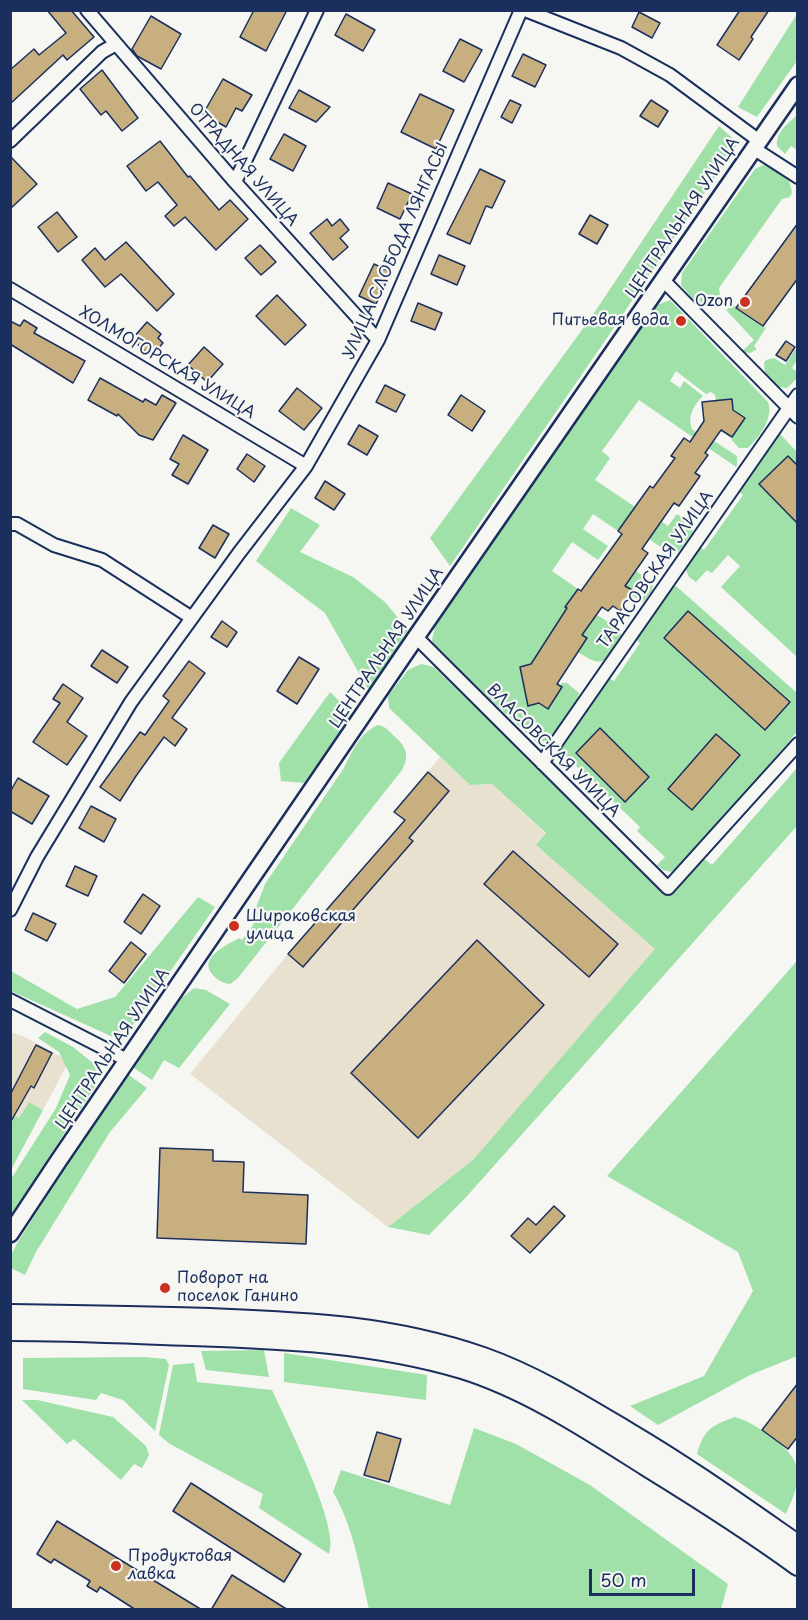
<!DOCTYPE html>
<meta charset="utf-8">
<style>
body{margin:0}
#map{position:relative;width:808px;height:1620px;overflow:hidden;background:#f6f6f2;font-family:"Playpen Sans",sans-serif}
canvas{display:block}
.frame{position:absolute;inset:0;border:12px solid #1b2f5e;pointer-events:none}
.scale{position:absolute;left:589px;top:1569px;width:106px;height:27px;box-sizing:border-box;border:3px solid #1b2f5e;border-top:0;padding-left:8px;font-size:18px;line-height:21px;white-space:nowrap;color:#1b2f5e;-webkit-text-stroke:4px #f6f6f2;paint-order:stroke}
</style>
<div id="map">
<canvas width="808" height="1620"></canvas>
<div class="frame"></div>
<div class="scale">50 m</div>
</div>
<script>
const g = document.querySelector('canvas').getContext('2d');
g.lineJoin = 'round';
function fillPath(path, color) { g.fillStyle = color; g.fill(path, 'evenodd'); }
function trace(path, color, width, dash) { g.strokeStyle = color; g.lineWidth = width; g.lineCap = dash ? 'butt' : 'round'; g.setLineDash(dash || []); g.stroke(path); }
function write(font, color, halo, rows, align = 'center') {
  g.font = font + ' "Playpen Sans",sans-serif'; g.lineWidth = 4.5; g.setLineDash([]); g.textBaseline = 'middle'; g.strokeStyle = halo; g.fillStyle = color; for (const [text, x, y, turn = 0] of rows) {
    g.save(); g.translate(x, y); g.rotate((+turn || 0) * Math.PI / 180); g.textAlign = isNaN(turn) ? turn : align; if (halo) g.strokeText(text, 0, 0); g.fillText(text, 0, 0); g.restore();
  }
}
fillPath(new Path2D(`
 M440 757 470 785 492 784 546 834 536 845 655 949 467 1196 447 1180 388 1227 190 1074 288 954 404 821 394 812Z
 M11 1032 27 1038 69 1061 43 1110 29 1102 19 1118 11 1113Z`), '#e8e1d0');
fillPath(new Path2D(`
 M797 14V61L757 117 738 107Z
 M797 115V150L791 146 785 154 777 146C776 131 788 124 797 115Z
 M719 126 738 143 611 332 450 566 430 538 590 319Z
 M763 165 768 166 789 181 792 192 790 197 782 199 719 288 720 296C714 305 707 306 697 304L681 285 682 273 755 169Z
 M670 300 768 402C774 418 759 437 748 448H739L731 439 745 418 733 410 732 400 716 401 715 395 711 392 706 394 676 371 670 381 680 388 684 381 703 396C694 405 687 416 692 429L712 444 714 441 737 456V465L736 467 639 400 602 451 610 458 595 480 650 517 652 515 668 526 677 514 691 523 693 531 679 551 672 555 649 539 656 530 631 513 618 531 593 514 583 529 608 546 598 560 572 542 552 571 578 589 565 607 590 624 597 615 618 628 621 635C605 660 606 671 578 652L587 638 559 620 531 665 520 667 528 705 539 703 548 709 562 687 560 686 562 683H567L579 693 577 701 552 737 547 741H535L434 647 432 640 435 627 657 305Z
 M733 305 766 328 754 346 757 349 750 353 741 352 754 340 726 310Z
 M797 347V360L792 368 797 372V378L787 388 778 387 765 374 764 363 766 360 774 358 785 365Z
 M777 431 797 452V657L721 587 740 566 728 555 712 573 707 570 696 582 689 577 685 567 698 546 704 550 743 495 737 490Z
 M291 508 320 525 300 552 353 577 385 602 408 630 369 691 325 613 256 561Z
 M636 571 653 583 652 591 643 602 631 595 633 591 625 586Z
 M672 586H676L797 693V732L684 863 672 872 663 870 657 865 665 857 637 831 640 827 559 749 607 677 614 681 640 643 634 638Z
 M421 664 434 667 669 895 703 858 712 865 797 768V826L467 1196 429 1235 388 1227 473 1160 655 949 536 845 546 833 492 784 470 785 389 708 388 696 408 670Z
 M330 692 352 713 304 783 281 781 279 763Z
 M378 725C385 726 389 731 394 736 406 746 410 755 402 770L238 978 230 984C223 983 217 980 213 975 197 958 227 945 239 938L242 940 254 924 251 921 265 884 344 768C352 751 360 733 378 725Z
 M198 897 215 907 122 1041 11 991V971L77 1009 115 997Z
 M797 961V1358L795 1357 750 1375 658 1425 630 1406 704 1376 753 1291 738 1252 607 1176Z
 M194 988 206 990 230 1004 179 1068 164 1060 152 1080 131 1066 179 1000Z
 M45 1032 73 1047 99 1068 94 1088 11 1215V1179L56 1108 70 1075 59 1052 38 1038Z
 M126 1073 147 1088 110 1132 36 1252 25 1275 11 1268V1255L19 1240Z
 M29 1102 43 1110 12 1168 10 1113 19 1118Z
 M264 1350 269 1377 206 1370 201 1351Z
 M284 1353 427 1375 426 1400 284 1382Z
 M144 1357 166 1359 169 1365 155 1431 123 1400 101 1393 96 1400 23 1389V1358Z
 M194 1363 197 1382 272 1390C285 1419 341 1528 329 1554L259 1508 263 1494 170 1444 159 1435 173 1365Z
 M22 1400H37L113 1417 146 1446 149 1455 142 1468 134 1464 121 1480 74 1439 67 1444Z
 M735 1417C749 1421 759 1428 771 1437 806 1462 802 1478 786 1514L697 1454C704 1429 711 1426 735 1417Z
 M474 1428 516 1444 590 1485 728 1584 721 1609H369C360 1570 354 1528 333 1492L341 1470 450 1505Z`), '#a0e0a9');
const building = new Path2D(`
 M47 10H71L94 37 67 60 63 55 10 104V70L34 49 39 55 66 33Z
 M254 10H287L266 51 240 37Z
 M740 10H769L751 37 753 39 739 60 717 45Z
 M639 12 660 23 652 38 632 27Z
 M346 14 375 30 363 51 335 35Z
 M151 16 181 34 161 69 137 56 132 49Z
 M460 39 482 50 464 82 443 71Z
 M523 54 546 65 535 87 512 76Z
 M102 70 138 118 122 131 106 111 101 115 80 89Z
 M223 79 252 95 242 111 236 108 226 127 203 114Z
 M299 90 330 107 316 122 289 108Z
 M420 94 454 110 436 149 401 132Z
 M510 100 521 105 512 123 501 117Z
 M651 100 668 111 658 127 640 116Z
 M284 134 306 146 293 171 270 159Z
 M160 141 188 177 190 176 219 210 230 200 248 219 216 250 185 217 174 226 165 216 177 205 158 182 146 191 127 166Z
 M10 156 37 184 10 209Z
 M480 169 505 181 492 208 486 206 470 244 447 234Z
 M388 183 412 194 400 219 377 208Z
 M57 212 77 237 58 252 38 227Z
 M590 215 608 225 597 244 579 234Z
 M327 219 332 226 340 219 349 230 340 238 348 247 333 260 310 233Z
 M798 223V278L763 326 736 308Z
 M126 242 174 294 157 311 121 274 105 287 82 260 95 248 105 260Z
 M260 245 276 262 261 275 245 258Z
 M439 255 465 266 457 285 431 274Z
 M374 264 391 272 376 304 359 296Z
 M277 295 306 325 285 345 256 316Z
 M418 303 442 313 435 330 411 321Z
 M24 320 37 328 34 333 85 361 73 383 10 344V321L20 326Z
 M147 322 161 334 158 338 163 343 151 357 132 339Z
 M786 341 795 347 786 361 776 355Z
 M204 347 223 364 207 382 188 365Z
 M100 378 143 402 145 399 156 405 162 395 176 403 153 440 139 435 118 414 117 416 88 400Z
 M385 385 405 395 396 412 376 402Z
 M297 388 322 408 304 430 279 411Z
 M461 395 485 411 472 431 448 415Z
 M732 399 733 410 745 418 732 437 721 430 705 453 708 455 695 473 700 476 679 506 674 503 642 549 648 553 625 586 634 591 620 611 613 606 608 611 602 607 582 635 587 638 557 684 562 687 548 709 539 703 528 706 520 667 531 664 567 608 565 607 578 589 581 591 622 534 618 531 650 486 653 488 675 458 671 456 684 438 690 442 704 421 702 402Z
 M359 425 378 436 367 455 348 444Z
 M183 435 208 450 188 484 172 475 179 464 170 459Z
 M247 454 265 466 254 482 237 469Z
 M788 456 798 466V524L759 484Z
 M325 481 345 494 334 510 315 498Z
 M213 525 229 534 215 558 199 548Z
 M688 611 790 702 765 730 664 638Z
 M222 621 237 632 227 647 211 637Z
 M102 650 128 667 117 683 91 666Z
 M299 657 319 669 297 704 277 691Z
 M189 661 205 673 172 718 187 729 175 746 164 737 136 776 120 801 100 787 140 732 145 735 169 701 163 696Z
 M63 684 83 698 67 722 87 736 67 765 33 742 60 703 53 699Z
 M600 728 649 777 625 802 576 753Z
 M716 734 740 755 692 810 668 789Z
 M428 772 449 791 409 838 413 841 303 967 288 954 405 820 394 812Z
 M18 778 49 796 32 824 10 811V792Z
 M91 806 116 819 104 842 79 828Z
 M513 851 618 944 589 977 484 884Z
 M75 866 97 876 88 896 66 886Z
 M143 894 160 906 141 934 124 922Z
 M33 913 56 924 47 941 25 930Z
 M477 940 544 1005 418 1138 351 1073Z
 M131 942 146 954 124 983 109 971Z
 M36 1045 52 1053 34 1088 31 1086 10 1123V1095Z
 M160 1148 213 1150V1161L244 1162 243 1192 308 1195 306 1244 157 1238Z
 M554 1206 565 1216 530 1253 511 1236 528 1218 536 1225Z
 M798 1383V1436L788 1449 762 1430Z
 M377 1432 401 1439 389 1482 364 1475Z
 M191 1483 301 1554 284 1582 173 1511Z
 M57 1521 202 1610H136L100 1587 97 1592 87 1586 90 1581 54 1559 51 1563 37 1554Z
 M232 1575 288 1610H211Z`);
fillPath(building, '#c8af7f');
trace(building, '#1b2f5e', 1.5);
const minor = new Path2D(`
 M87 10 235 182 378 340
 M525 10 621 48 670 75 758 140
 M10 141 102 52 116 44
 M753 148 798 177
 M235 182 317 10
 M663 280 798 417
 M10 289 306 466
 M10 524H17L54 545 102 560 192 618
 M416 637 668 888 798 744
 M542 763 798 395
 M10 910 37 857 131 702 239 553 306 466 378 340 521 10
 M10 1000 127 1060`);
const tertiary = new Path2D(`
 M10 1234 59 1160 416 637 798 85`);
const trunk = new Path2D(`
 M10 1315C77 1316 144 1317 210 1319 307 1323 390 1326 483 1358 534 1376 581 1405 628 1433 686 1467 742 1507 798 1546
 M10 1330C71 1330 132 1333 192 1335 283 1338 374 1342 462 1368 527 1388 589 1429 646 1465 698 1497 749 1529 798 1565`);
trace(minor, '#1b2f5e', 16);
trace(tertiary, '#1b2f5e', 20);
trace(trunk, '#1b2f5e', 24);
trace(minor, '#f6f6f2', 12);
trace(tertiary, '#f6f6f2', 15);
trace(trunk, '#f6f6f2', 20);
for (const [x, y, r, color] of [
 [745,302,6,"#c8321e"],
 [681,321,6,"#c8321e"],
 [234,926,6,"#c8321e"],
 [165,1288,6,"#c8321e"],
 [116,1566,6,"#c8321e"]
]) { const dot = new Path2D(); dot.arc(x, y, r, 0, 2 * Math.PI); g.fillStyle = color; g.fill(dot); trace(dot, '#f6f6f2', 2); }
write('16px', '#1b2f5e', '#f6f6f2', [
 ["ОТРАДНАЯ УЛИЦА",243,165,49],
 ["ЦЕНТРАЛЬНАЯ УЛИЦА",683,218,-56],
 ["УЛИЦА СЛОБОДА ЛЯНГАСЫ",396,251,-66],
 ["ХОЛМОГОРСКАЯ УЛИЦА",167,363,31],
 ["ТАРАСОВСКАЯ УЛИЦА",656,570,-55],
 ["ЦЕНТРАЛЬНАЯ УЛИЦА",387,648,-56],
 ["ВЛАСОВСКАЯ УЛИЦА",553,751,45],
 ["ЦЕНТРАЛЬНАЯ УЛИЦА",113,1049,-56]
]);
write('16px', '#1b2f5e', '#f6f6f2', [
 ["Ozon",733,302,"right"],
 ["Питьевая вода",669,321,"right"],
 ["Широковская",246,917],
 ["улица",246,935],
 ["Поворот на",177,1279],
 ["поселок Ганино",177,1297],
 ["Продуктовая",128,1557],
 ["лавка",128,1575]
], 'left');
</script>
